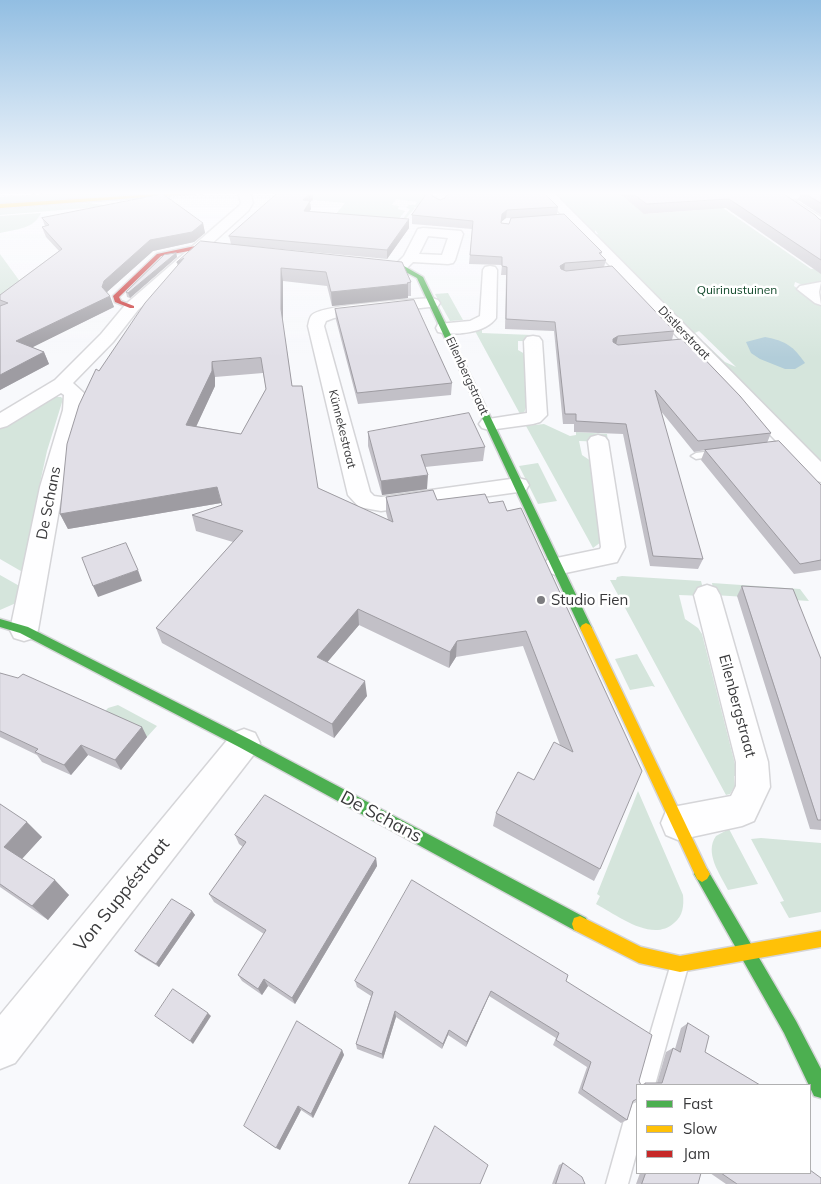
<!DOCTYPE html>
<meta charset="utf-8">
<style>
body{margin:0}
#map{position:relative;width:821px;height:1184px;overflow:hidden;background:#f8f9fc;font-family:Mulish,sans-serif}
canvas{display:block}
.legend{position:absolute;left:636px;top:1084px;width:175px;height:90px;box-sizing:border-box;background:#fff;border:1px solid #b0b0b1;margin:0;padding:6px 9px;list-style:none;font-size:15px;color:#39393b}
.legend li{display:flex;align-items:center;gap:10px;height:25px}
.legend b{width:25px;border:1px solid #b0b0b1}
</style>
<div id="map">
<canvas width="821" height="1184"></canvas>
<ul class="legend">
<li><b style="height:6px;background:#4caf50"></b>Fast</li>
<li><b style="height:6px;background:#ffc107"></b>Slow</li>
<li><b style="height:6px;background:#c62828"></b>Jam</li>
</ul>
</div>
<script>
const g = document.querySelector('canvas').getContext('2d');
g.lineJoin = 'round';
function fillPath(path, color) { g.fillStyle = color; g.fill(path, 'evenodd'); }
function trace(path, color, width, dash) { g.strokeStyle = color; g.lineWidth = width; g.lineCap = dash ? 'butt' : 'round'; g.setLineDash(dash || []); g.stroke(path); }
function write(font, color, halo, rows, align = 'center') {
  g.font = font + ' Mulish,sans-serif'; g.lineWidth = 5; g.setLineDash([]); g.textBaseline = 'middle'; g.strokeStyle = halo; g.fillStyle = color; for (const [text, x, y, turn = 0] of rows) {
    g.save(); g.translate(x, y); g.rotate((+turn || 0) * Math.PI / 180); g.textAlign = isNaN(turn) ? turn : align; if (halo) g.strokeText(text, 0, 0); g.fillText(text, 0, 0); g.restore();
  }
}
fillPath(new Path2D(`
 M71 192H186L0 204V197Z
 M340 192H464L433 194 422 208 413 207 415 208 402 223H400L410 209 406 208 409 205H415L417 202 396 199 392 205 399 206 398 209 405 211 396 223 330 221 345 203 273 196Z
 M551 192H618L645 214 698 210 700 192 811 269 821 268V283L805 286 795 282 794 286 821 306V466L701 344 705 343 725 362 736 367 699 331 695 333 702 340 698 341 593 235 598 234 595 230V233H591Z
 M89 203 111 206 0 215V209Z
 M41 213C34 229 17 229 0 233V216Z
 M0 254 24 287 0 306Z
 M448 293 463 320 450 321 435 294Z
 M482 330V333L532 335 533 341H518V350L525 354 529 407H526L524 413 520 414 475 331Z
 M56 397H61L63 399 47 451 40 483 26 574 0 559V429Z
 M544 424 570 436 576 435V432L607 434 608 442 579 441 582 455 591 461 601 542 593 548 526 426Z
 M538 463 557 501 538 504 519 466Z
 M0 575 23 588 16 603 0 610Z
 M622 576 701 581 705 596 679 595 685 619 698 628 702 634 738 776H734L735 786 730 794 726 795 610 580H616L617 577Z
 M712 583 800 589 809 601 714 595Z
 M637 654 655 687 652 686 630 690 615 659Z
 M118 705 157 726 147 737 101 716 108 708Z
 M638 791 683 895C684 906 683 916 674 923 652 943 617 915 596 904L600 896 597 894Z
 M729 829 758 884 728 890C720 874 704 853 716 836Z
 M761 838 821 843V912L789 918 780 902 784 901 751 839Z`), '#d5e5dc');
fillPath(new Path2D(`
 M765 337C786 341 793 346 805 363L795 369H785L760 359 751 353 746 342Z`), '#b2cdd9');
const lane = new Path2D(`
 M720 450 725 453 724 455 696 459 691 456 696 453Z
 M679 958 686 960 688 967 655 1085H637V1091L635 1085 670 967 672 960Z
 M637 1102V1151L628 1184H606L626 1113 629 1105Z`);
const street = new Path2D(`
 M238 192H250L253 203 248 211 138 310 113 342 73 383 84 393 82 410 63 487 38 630 34 638 24 641 14 638 10 630 40 487 63 410 64 395 61 393 7 426 0 428V413L55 380 101 334 126 304 239 206 241 203Z
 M440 192H487L481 196 448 198 443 205 439 206 433 202Z
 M540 192H553L821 462V482L813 480Z
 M793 192H821V196L792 199 821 217V229L816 228 812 223 774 197 776 194Z
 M423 228 461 231 463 234 455 260 453 263 448 264 413 262 405 270H395L393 267 404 256 418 229ZM428 236 448 238 442 255 419 254Z
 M490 266 495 267 497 270 496 318C486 333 455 336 438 332L436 328 438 324 470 321 480 316 483 270 485 267Z
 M821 282 819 292 821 305 815 303 797 289 800 286Z
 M432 298 438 300 440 303 438 306 334 318 326 321 324 326 370 492 374 496 381 497 518 478 526 480 529 485 526 490 518 492 381 511 359 507 348 495 308 326C309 323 309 318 312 315 324 304 411 300 432 298Z
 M533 336 539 337 542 341 547 415 540 422 533 424 489 430 482 428 479 424 482 420 527 413 524 341 527 337Z
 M598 435 605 437 608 441 625 547 617 562 556 575 547 572 543 566 547 560 600 549 601 547 588 441 591 437Z
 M707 585 716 588 720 595 768 762 770 787 754 821 742 826 678 840 666 835 661 823 666 811 678 806 731 796 736 786V762L694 595 698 588Z
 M244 729 255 733 260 743 255 753 15 1063 0 1069V1015L233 733Z`);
const fast = new Path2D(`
 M367 261 404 266 423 277 592 628 590 631H582L580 628 417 278 400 269 365 264 364 263Z
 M0 619 28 627 249 739 586 918 588 924 586 930 580 932 574 930 239 747 20 633 0 627Z
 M702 866 707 869 796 1021 821 1069V1098L814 1096 784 1033 697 879 694 874 697 869Z`);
const slow = new Path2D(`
 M189 192H212L0 208V204Z
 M586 623 590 625 592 628 707 869 710 874 707 879 702 882 697 879 580 628 582 625Z
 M580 916 641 947 680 956 821 931V947L680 972 639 963 574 930 572 924 574 918Z`);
const jam = new Path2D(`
 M200 245 232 250 229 252 200 249 161 256 119 297 121 301 134 306V308H130L115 302 113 296 157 254Z`);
trace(lane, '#d5d5d8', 3);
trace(street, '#d5d5d8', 3);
trace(fast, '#d5d5d8', 3);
trace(slow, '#d5d5d8', 3);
trace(jam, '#d5d5d8', 3);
fillPath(lane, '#fefeff');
fillPath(street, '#fefeff');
fillPath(fast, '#4caf50');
fillPath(slow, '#ffc107');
fillPath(jam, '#c62828');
fillPath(new Path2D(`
 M618 192H781L819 219 821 220V274L726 208 644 214Z
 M801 192H821V215L798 200Z
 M433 196 440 200 558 207 557 214 602 252 601 255 606 260 604 267 674 331 672 340 771 433 767 443 821 485V570L794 574 701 460 705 450 694 452 660 410 703 559 698 569 650 566 623 434 574 432V424H563L554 331 505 329 506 275H501L502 265 469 264 472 229 412 224V215ZM506 218H511L509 224 501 223V222Z
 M313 200 310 202 311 209 309 211 409 228 387 259 249 246 411 282V296H408V298L332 306 327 286 283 281V323L292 386 318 488 388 520 386 512V497L489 503 507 511 521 508 600 869 594 881 493 826 496 813 534 780 560 745 523 646 456 657 449 668 359 625 327 662 367 696 334 738 162 643 156 628 233 542 196 531 192 515 222 505 221 503 68 529 60 514 99 371 178 265 177 262 231 244 229 236ZM263 373 266 389 241 434 196 426 215 386V377Z
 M42 218 203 223 205 233 194 242 153 251 107 292 114 307 32 347 44 352 49 364 0 390V295L59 251 46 237 42 227 45 226Z
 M176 253 177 257 130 298 127 297 126 292Z
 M335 309 452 383 451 395 358 404 336 320Z
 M368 432 485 447 483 461 425 467 427 489 382 495 368 446Z
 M742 586 821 659V830L810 829 737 596Z
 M0 673 142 727 147 737 121 770 88 755 71 775 42 762 37 755 0 737Z
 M0 804 42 837 22 859 69 895 48 920 0 887Z
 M235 835 376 858 377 866 295 1004 268 986 262 995 242 981 238 975 264 934 214 902 209 894 243 847 239 844Z
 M192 911 195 915 159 967 139 955 135 951Z
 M355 981H566L637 1085V1101L636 1100 633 1102 627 1120 621 1123 578 1093 587 1067 553 1045 556 1038 489 996 466 1047 448 1035 442 1049 396 1017 383 1059 357 1049 356 1044 371 996 357 987Z
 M688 1023 705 1052 760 1085H641L645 1083H657L666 1052 673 1048 675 1049 681 1028Z
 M342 1050 344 1055 313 1118 301 1110 280 1150 244 1126Z
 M563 1163 585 1184H552L559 1165Z
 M640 1173H701L698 1184H636Z
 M710 1173H810L821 1184H726Z`), '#c2c0c7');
fillPath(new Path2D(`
 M312 192 313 200 310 202 311 209 304 219 303 200Z
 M507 210 506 218 501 222 502 214Z
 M409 219V228L387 259V250Z
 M203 223 205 233 194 242 153 251 107 292 105 298 102 287 104 281 150 240Z
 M176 253 177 257 130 298 128 293Z
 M184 258 180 275 177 262Z
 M565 263 564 272 558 275 560 266Z
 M281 268 283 281V323L281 309Z
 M408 284V298L332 306 331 292Z
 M110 296 114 307 21 353 16 341Z
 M618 336 616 345 611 348 613 339Z
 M44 352 49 364 0 390V375Z
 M212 362 215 377V386L190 440 186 425Z
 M428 475 427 489 382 495 381 481Z
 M217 487 221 503 68 529 60 514Z
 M138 570 142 581 98 597 93 586Z
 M358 609 359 625 319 672 317 657Z
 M457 641 456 657 449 668 450 652Z
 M365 681 367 696 334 738 332 724Z
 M142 727 147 737 121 770 115 760Z
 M81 745 88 755 71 775 64 765Z
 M27 822 42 837 19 862 4 847Z
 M376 858 377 866 295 1004 292 998Z
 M55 880 69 895 48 920 32 906Z
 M192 911 195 915 159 967 156 964Z
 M264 979 268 986 262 995 258 989Z
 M491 991 489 996 466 1047 467 1042Z
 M395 1011 396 1017 383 1059 382 1054Z
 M208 1013 211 1016 193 1044 190 1041Z
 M449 1030 448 1035 442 1049 443 1044Z
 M342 1050 344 1055 313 1118 311 1114Z
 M298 1106 301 1110 280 1150 276 1148Z`), '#9e9ca2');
const building = new Path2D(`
 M279 192H312L303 200 310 201 304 211 409 219 387 250 229 236Z
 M428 192H433L432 196 440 200 445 198 449 192H543L558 207 507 210 502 214 501 223 509 224 511 218 564 214 602 252 599 253 606 260 565 263 560 266 561 269 566 271 612 266 674 331 618 336 613 339V342L618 345 682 339 689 347 692 346 740 396 771 433 698 441 655 390 703 559 653 556 626 424 576 421V414H565L555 322 506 319 507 267 502 266V257L470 255 473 221 412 215Z
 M631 192H781L815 215 819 219 821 220V260L729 199 647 204Z
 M803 192H821V203Z
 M163 194 203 223 192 232 150 240 104 281 102 287 110 296 16 341 44 352 0 375V306L8 303 0 300V295L62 249 42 227 49 225 42 218Z
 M201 241 402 262 411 282 407 283 408 284 331 292 326 272 281 268V309L292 386H302L318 488 393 522 386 497 433 490 437 500 485 494 489 503 503 501 507 511 521 508 642 771 600 869 496 813 518 772 534 780 554 742 573 752 526 631 457 641 450 652 358 609 317 657 365 681 332 724 156 628 243 531 192 515 222 505 217 487 60 514 67 444 79 405 96 369 99 371 145 303 184 258 177 262ZM261 358 266 389 241 434 186 425 212 371V362Z
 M176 253 128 293 126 292 164 255Z
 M414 300 452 383 357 393 335 309Z
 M469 413 485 447 421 455 428 475 381 481 368 432Z
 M779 441 821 485V560L800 564 705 450Z
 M126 543 138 570 93 586 82 558Z
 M742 586 793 589 821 659V820H818Z
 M0 673 18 678 23 674 142 727 115 760 81 745 64 765 35 752 38 749 0 731Z
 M265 795 376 858 292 998 264 979 258 989 238 975 266 930 209 894 246 842 235 835Z
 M0 804 27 822 4 847 55 880 32 906 0 884Z
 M412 880 568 975 566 981 652 1035 639 1081 641 1085H637V1099L633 1101 627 1120 582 1089 591 1062 556 1040 559 1033 491 991 467 1042 449 1030 443 1044 395 1011 382 1054 356 1044 373 992 355 981Z
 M172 899 192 911 156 964 135 951Z
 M173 989 208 1013 190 1041 155 1016Z
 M297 1021 342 1050 311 1114 298 1106 276 1148 244 1126Z
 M688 1023 709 1036 705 1052 760 1085H645V1083H662L673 1048 680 1052Z
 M435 1126 488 1165 480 1184H409Z
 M563 1163 582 1177 585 1184H556Z
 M810 1170 821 1178V1184H737L721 1173H810Z
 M646 1173H701L698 1184H642Z`);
fillPath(building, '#e1dfe7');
trace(building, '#9e9ca2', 1);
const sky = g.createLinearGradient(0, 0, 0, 358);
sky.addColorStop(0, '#92bee2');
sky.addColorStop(0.54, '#fcfcfe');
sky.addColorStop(1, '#fcfcfe00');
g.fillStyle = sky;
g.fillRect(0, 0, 821, 358);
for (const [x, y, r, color] of [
 [541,600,5,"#7c7c7f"]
]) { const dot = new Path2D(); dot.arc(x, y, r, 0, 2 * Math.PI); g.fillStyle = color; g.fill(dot); trace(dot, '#fff', 2); }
write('12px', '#154c2e', '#fff', [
 ["Quirinustuinen",737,290]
]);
write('12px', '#39393b', '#fff', [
 ["Distlerstraat",684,333,46],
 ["Eilenbergstraat",467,376,65],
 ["Künnekestraat",342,429,76]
]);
write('15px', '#39393b', '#fff', [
 ["De Schans",49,503,-79],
 ["Eilenbergstraat",737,706,75]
]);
write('15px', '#39393b', '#fff', [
 ["Studio Fien",551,600]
], 'left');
write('18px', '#39393b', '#fff', [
 ["De Schans",381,817,28],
 ["Von Suppéstraat",122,895,-51]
]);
</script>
